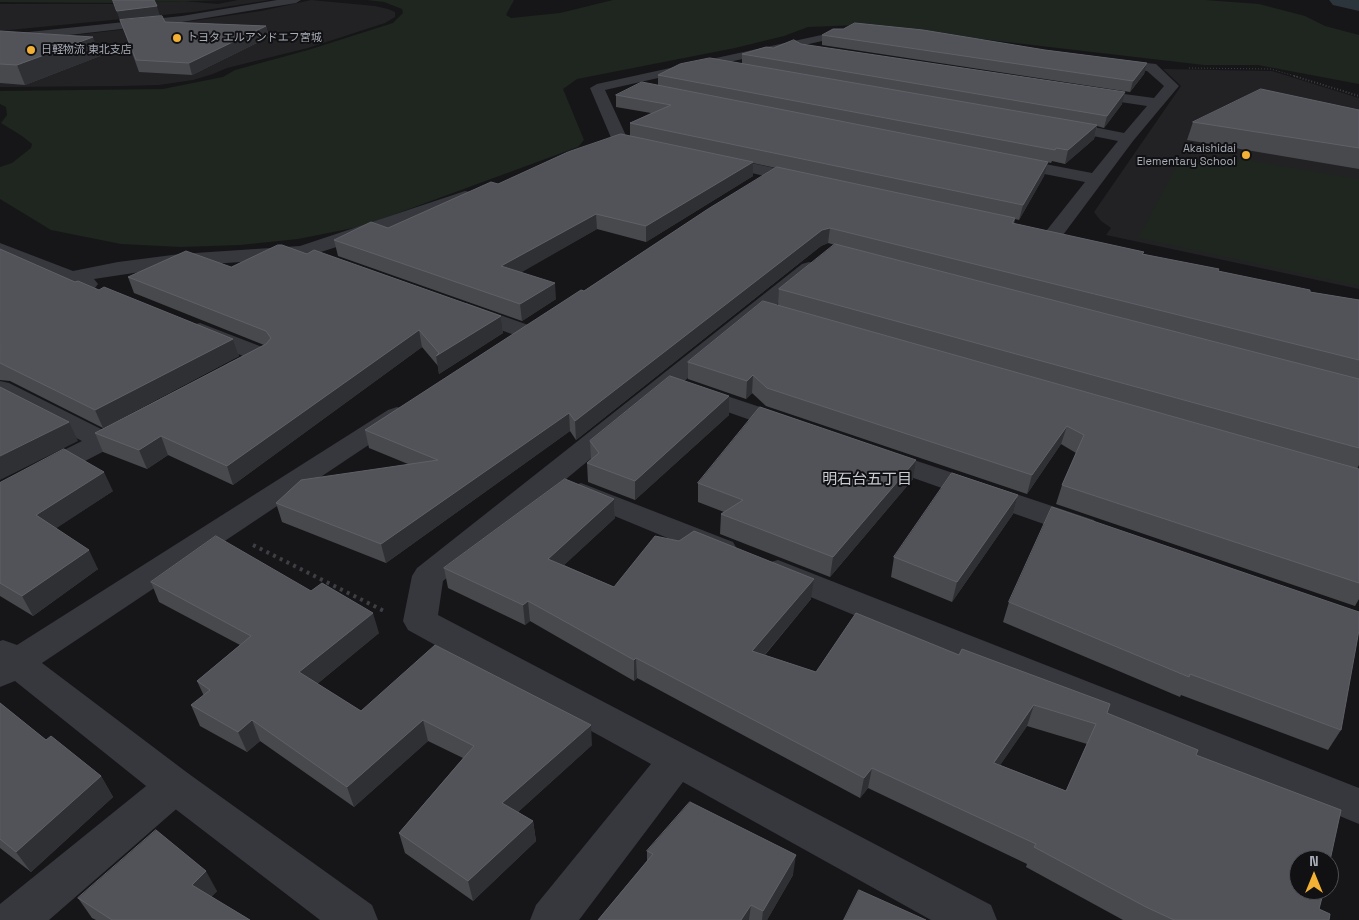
<!DOCTYPE html>
<meta charset="utf-8">
<style>
body{margin:0}
#map{position:relative;width:1359px;height:920px;overflow:hidden;background:#161618;font-family:"Space Grotesk",sans-serif}
canvas{display:block}
.north{position:absolute;left:1289px;top:850px;width:50px;height:50px;box-sizing:border-box;background:#111113;border:1px solid #4d4f55;border-radius:50%;rotate:0deg;font-size:14px;font-weight:700;line-height:20px;text-align:center;color:#a8adb8}
.north::after{content:'';display:block;margin:auto;width:18px;height:22px;background:#f2b134;clip-path:polygon(50% 0,100% 100%,50% 72%,0 100%)}
</style>
<div id="map">
<canvas width="1359" height="920"></canvas>
<div class="north">N</div>
</div>
<script>
const g = document.querySelector('canvas').getContext('2d');
g.lineJoin = 'round';
function fillPath(path, color) { g.fillStyle = color; g.fill(path, 'evenodd'); }
function trace(path, color, width, dash) { g.strokeStyle = color; g.lineWidth = width; g.lineCap = dash ? 'butt' : 'round'; g.setLineDash(dash || []); g.stroke(path); }
function write(font, color, halo, rows, align = 'center') {
  g.font = font + ' "Space Grotesk","Noto Sans JP",sans-serif'; g.lineWidth = 4; g.setLineDash([]); g.textBaseline = 'middle'; g.strokeStyle = halo; g.fillStyle = color; for (const [text, x, y, turn = 0] of rows) {
    g.save(); g.translate(x, y); g.rotate((+turn || 0) * Math.PI / 180); g.textAlign = isNaN(turn) ? turn : align; if (halo) g.strokeText(text, 0, 0); g.fillText(text, 0, 0); g.restore();
  }
}
fillPath(new Path2D(`
 M238 0H270L193 12 0 31V4H115L184 1 218 4Z
 M311 0 375 6 388 9 395 12V17L385 23 308 48 227 68 213 74 193 80 159 85 120 86 0 87V44L178 23 261 11Z
 M1163 69 1272 71 1359 98V289L1106 235 1111 228 1101 221 1094 212 1181 86Z`), '#222225');
fillPath(new Path2D(`
 M0 0H228L115 3 0 2Z
 M367 0H514L506 15 511 18 560 13 613 0H1205L1259 4 1305 16 1325 26 1359 35V84L1258 65H1204L860 25 808 27 784 36 735 48 577 79 563 89 584 140 578 147 363 226 298 239 240 245 181 247 121 244 51 230 0 199V167L12 163 31 148 32 144 22 136 1 123 7 115 6 107 0 104V91L163 89 223 77 235 70 308 50 393 23 403 13 402 9 384 2Z
 M1223 156 1359 179V286L1138 238 1180 160 1216 167Z`), '#1e261f');
fillPath(new Path2D(`
 M1329 0H1359V11L1333 5Z`), '#2c353c');
trace(new Path2D(`
 M1189 68 1271 69 1298 77`), '#3d3f44', 1, [1, 2]);
trace(new Path2D(`
 M1294 76 1359 96`), '#3d3f44', 2, [1, 2]);
trace(new Path2D(`
 M253 545 386 612`), '#3d3f44', 4, [3, 4.5]);
fillPath(new Path2D(`
 M858 27 864 30 862 32 605 90 628 140 626 143H614L612 140 590 88 597 84Z
 M1109 59 1156 64 1179 86 1133 141 1060 239 1053 241 1046 239 1043 235 1085 182 1009 167 1003 165 1001 162 1003 159 1009 157 1092 173 1118 141 1053 128 1050 125 1053 122 1058 120 1124 133 1147 106 1087 97 1082 96 1080 93 1082 90 1087 89 1154 98 1164 86 1147 71 1105 66 1103 63 1105 60Z
 M715 155 779 169 781 173 779 177 773 178 709 163 707 160 709 157Z
 M465 191 471 192 474 196 471 200 393 229 302 258 180 266 94 279 98 284 95 288 88 290 0 256V243L73 271 118 262 180 254 300 246Z
 M809 262 816 264 819 268 816 272 443 581 438 615 991 905 997 920H931L683 782 579 920H530L536 905 651 764 408 630 403 621 412 576 417 568 802 264Z
 M466 303 534 327 537 332 534 337 526 339 458 315 455 310 458 305Z
 M200 323 270 350 274 355C265 367 243 377 228 373L225 368 228 363 243 356 192 335 189 330 192 325Z
 M0 381 9 383 103 430 123 420 132 418 141 420 145 426 141 432 10 500 0 503V482L82 441 0 398Z
 M694 385 799 420 803 426 799 432 790 434 685 397 682 392 685 387Z
 M881 449 1094 520 1098 527 1094 534 1083 537 1072 534 871 463 867 457 871 451Z
 M581 483 733 542 737 549 733 556 722 559 711 556 571 498 567 492 571 486Z
 M778 560 1359 788V824L767 579 762 571 767 563Z
 M175 769 189 774 195 786 189 798 49 920H0V904L161 774Z`), '#37383d');
fillPath(new Path2D(`
 M277 0H301L296 3 182 22 0 43V35L182 16Z
 M397 407 406 410 410 415 406 420 42 663 189 774 372 905 378 920H320L161 798 15 681 0 687V641L3 640 17 645 388 410Z`), '#37383d');
fillPath(new Path2D(`
 M113 0 160 16 165 22 266 26 269 37 192 75 139 72Z
 M0 31 100 56 25 85 0 83Z
 M822 35 1045 50 1147 63 1144 74 1130 92 822 45Z
 M801 44 1122 104 1104 128 1097 126 1094 139 1065 164 1052 161 1051 163 1047 162 1044 176 1019 220 1015 219 1014 224 1144 252 1143 254 1310 292 1359 300V465L1357 469H1359V599L1355 606 1056 504 1062 485 1076 453 1061 444 1027 494 766 406 752 393 746 399 688 379V362L778 305 779 289 835 245 828 243 821 246 576 440 570 431 386 563 282 522 276 503 408 464 369 448 365 430 584 291 776 168 753 163V176L646 242 597 229 521 272 556 299 522 321 338 256 334 240 388 228 498 184 630 136V123L651 113 616 107V95L658 85V75L742 64V54L773 48Z
 M1359 110V169L1187 140 1193 122Z
 M0 249 75 282 99 290 233 339 239 356 103 428 10 381 0 380Z
 M307 254 501 316 503 333 439 374 438 366 422 347 233 485 168 455 147 469 103 452 95 433 264 345 134 293 128 277 231 267Z
 M729 396V415L635 500 588 482 587 463 591 459 590 441Z
 M913 479 830 577 720 534 721 514 724 512 698 502V483Z
 M0 483 113 491 56 528 98 569 33 616 0 596Z
 M1018 495 1013 514 952 602 891 577 894 557Z
 M614 499 615 518 564 565 614 587 811 599 765 655 816 672 959 655 1107 713 1196 755 1319 909 1329 920H1123L1026 867 1027 864 868 788 860 798 637 678 634 681 530 621 525 625 448 588 444 568ZM1027 726 1087 744 1066 791 1000 765Z
 M151 582 379 633 317 684 361 711 592 745 518 812 533 821 536 841 473 901 405 853 399 833 463 758 428 741 354 807 260 741 247 752 200 726 191 705 204 696 197 681 240 645 159 602Z
 M1009 602 1341 730 1328 750 1181 695 1180 697 1003 622Z
 M0 703 46 740 101 776 113 797 31 872 0 848Z
 M647 851 793 875 767 920H598L647 861Z
 M217 891 211 897 250 920H96L92 918 78 898Z`), '#47494d');
fillPath(new Path2D(`
 M157 6 160 16 120 21 117 11Z
 M266 26 269 37 192 75 189 63Z
 M93 37 100 56 25 85 17 65Z
 M1147 63 1144 74 1130 92 1133 81Z
 M1125 92 1122 104 1104 128 1107 116Z
 M1097 125 1094 139 1065 164 1068 150Z
 M753 162V176L646 242V226Z
 M1048 162 1044 176 1019 220 1023 205Z
 M596 214 597 229 503 283 501 266Z
 M830 228 828 243 821 246 576 440 575 421 822 230Z
 M555 283 556 299 522 321 520 304Z
 M501 316 503 333 439 374 436 356Z
 M419 330 422 347 233 485 227 466Z
 M233 339 239 356 103 428 95 410Z
 M753 375 752 393 746 399 747 381Z
 M729 396V415L635 500V481Z
 M569 413 570 431 386 563 381 544Z
 M69 422 78 441 0 480V456Z
 M1067 426 1061 444 1027 494 1032 475Z
 M161 436 168 455 147 469 139 450Z
 M916 460 913 479 830 577 833 557Z
 M104 472 113 491 46 535 36 515Z
 M1018 495 1013 514 952 602 957 582Z
 M614 499 615 518 550 578 548 559Z
 M89 550 98 569 33 616 22 596Z
 M814 579 811 599 751 671 752 651Z
 M528 601 530 621 525 625 523 605Z
 M373 613 379 633 306 693 299 672Z
 M636 658 637 678 634 681V660Z
 M1034 705 1027 726 988 783 994 763Z
 M252 720 260 741 247 752 238 732Z
 M423 720 428 741 354 807 347 787Z
 M591 725 592 745 506 823 502 803Z
 M872 768 868 788 860 798 864 778Z
 M101 776 113 797 31 872 16 852Z
 M533 821 536 841 473 901 468 881Z
 M796 855 793 875 767 920H762L763 911Z
 M206 871 217 891 203 905 192 885Z
 M751 905 749 920H741Z`), '#2f3033');
const building = new Path2D(`
 M113 0H154L157 6 117 11Z
 M162 16 165 22 266 26 189 63 136 60 120 20Z
 M855 23 923 30 1045 50 1147 63 1133 81 822 35 833 29H843Z
 M0 31 93 37 17 65 0 64Z
 M794 40 801 44 1125 92 1107 116 742 54 766 47 773 48Z
 M710 58 1097 125 1068 150 1056 148 1055 150 658 75 680 64Z
 M642 82 1048 162 1023 205 630 123 671 105 616 95Z
 M1261 89 1359 110V148L1193 122Z
 M621 134 753 162 646 226 596 214 501 266 555 283 520 304 334 240 371 222 388 228 491 182 498 184 568 152Z
 M777 167 1015 218 1012 223 1144 252 1142 254 1219 269 1218 271 1310 290V292L1359 300V360L830 228 822 230 575 421 569 413 381 544 276 503 301 480 438 460 365 430 581 290 584 291 708 209Z
 M835 244 1359 379V448L779 289Z
 M278 245H282L307 254 314 250 501 316 436 356 439 353 419 330 227 466 161 436 139 450 95 433 266 344 271 338 266 331 128 277 186 251 231 267Z
 M0 249 75 282 78 281 99 290 104 287 233 339 95 410 0 363Z
 M763 301 1359 469V583L1062 485 1084 435 1067 426 1032 475 767 388 753 375 747 381 688 362Z
 M670 376 729 396 635 481 587 463 599 453 590 441Z
 M0 387 69 422 0 456Z
 M760 407 916 460 833 557 721 514 743 500 698 483Z
 M64 449 104 472 36 515 89 550 22 596 0 583V483Z
 M952 473 1018 495 957 582 894 557Z
 M565 479 614 499 548 559 614 587 655 536 679 541 694 531 814 579 752 651 816 672 856 613 959 655 962 649 1110 704 1107 713 1198 750 1196 755 1341 810 1329 865V860H1299V890H1324L1319 909 1330 914 1329 920H1174L1146 907 1034 847 1036 844 872 768 864 778 636 658 634 660 528 601 523 605 444 568ZM1034 705 1096 724 1066 791 994 763Z
 M1052 507 1359 612V630L1341 730 1190 674 1189 677 1009 602Z
 M216 536 311 591 322 583 373 613 299 672 361 711 435 645 591 725 502 803 533 821 468 881 399 833 474 746 423 720 347 787 252 720 238 732 191 705 210 690 197 681 251 636 151 582Z
 M0 703 46 740 51 736 101 776 16 852 0 839Z
 M690 802 796 855 763 911 751 905 741 920H598L653 854 647 851Z
 M156 830 206 871 192 885 250 920H112L78 898Z
 M859 890 926 920H844Z`);
fillPath(building, '#525359');
trace(building, '#5f6168', 1);
for (const [x, y, r, color] of [
 [177,38,5,"#f2b134"],
 [31,50,5,"#f2b134"],
 [1246,155,5,"#f2b134"]
]) { const dot = new Path2D(); dot.arc(x, y, r, 0, 2 * Math.PI); g.fillStyle = color; g.fill(dot); trace(dot, '#111113', 2); }
write('11px', '#a8adb8', '#111113', [
 ["トヨタ エルアンドエフ宮城",187,38],
 ["日軽物流 東北支店",41,50],
 ["Akaishidai",1236,149,"right"],
 ["Elementary School",1236,162,"right"]
], 'left');
write('15px', '#c9ccd4', '#111113', [
 ["明石台五丁目",867,480]
]);
</script>
